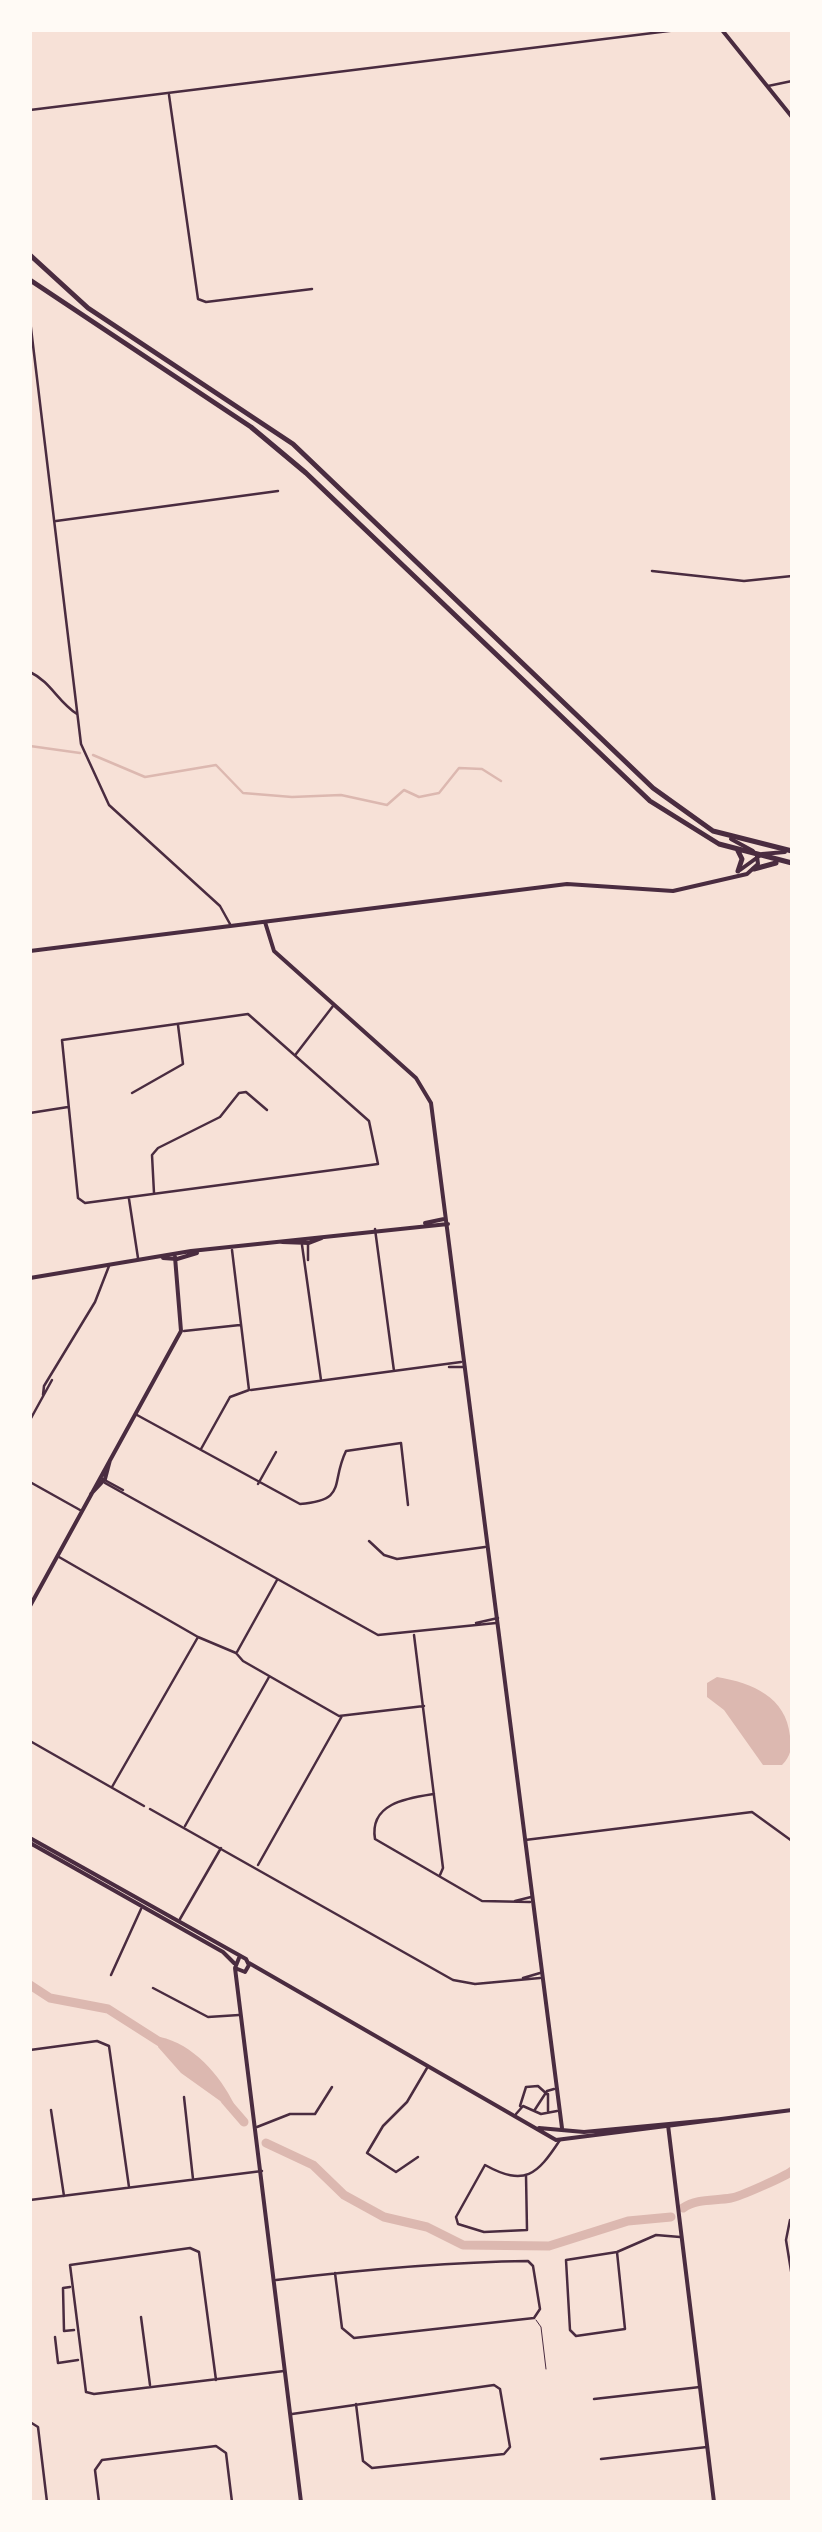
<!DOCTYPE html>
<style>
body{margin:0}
#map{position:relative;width:822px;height:2532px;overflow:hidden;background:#f7e1d7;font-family:"Archivo Narrow",sans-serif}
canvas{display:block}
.frame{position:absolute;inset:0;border:32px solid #fffaf5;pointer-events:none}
</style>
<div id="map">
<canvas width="822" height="2532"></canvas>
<div class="frame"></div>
</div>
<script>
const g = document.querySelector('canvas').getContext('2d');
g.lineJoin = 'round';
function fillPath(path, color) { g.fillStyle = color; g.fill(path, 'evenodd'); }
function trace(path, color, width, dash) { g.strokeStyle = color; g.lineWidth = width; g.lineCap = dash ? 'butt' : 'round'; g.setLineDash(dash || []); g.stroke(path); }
fillPath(new Path2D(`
 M717 1677C753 1683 786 1697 790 1736 792 1748 791 1756 782 1765H763L724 1710 707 1697V1683Z
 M160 2037C193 2044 220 2075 234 2104L230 2108 181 2073 158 2047Z`), '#dcb8b0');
trace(new Path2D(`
 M30 746 80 753
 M93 755 145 777 216 765 243 793 292 797 341 795 387 805 404 790 419 797 439 793 459 768 482 769 501 781`), '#dcb8b0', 2.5);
trace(new Path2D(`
 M30 1985 50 1998 108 2009 166 2046
 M225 2100 244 2122
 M266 2143 313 2165 344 2195 384 2217 427 2227 463 2245 549 2246 628 2221 671 2217
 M683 2208C697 2198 715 2201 731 2198 739 2197 786 2176 792 2171`), '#dcb8b0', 9);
trace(new Path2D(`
 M536 2320 541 2327 546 2369`), '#4a2c40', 1);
trace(new Path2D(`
 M768 86 792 81
 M169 95 198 299 206 302 312 289
 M30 110 677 30
 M30 320 81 744 109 805 220 906 230 924
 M56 521 278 491
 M652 571 744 581 792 576
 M30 672C51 682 58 702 77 714
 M248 1014 369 1121 378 1164 85 1203 78 1198 62 1040Z
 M296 1054 333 1006
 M132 1093 183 1064 178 1025
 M30 1113 68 1107
 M154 1193 152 1155 158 1148 220 1117 239 1093 246 1092 267 1110
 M129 1199 138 1258
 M375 1229 394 1371
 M302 1245 321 1380
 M308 1260V1243
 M184 1331 240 1325
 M449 1367H465
 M251 1390 461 1362
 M43 1395 44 1386 95 1302 109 1266
 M137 1415 300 1504C348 1500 330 1484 346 1451L401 1443 408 1505
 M30 1420 52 1380
 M201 1449 230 1397 249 1390 232 1250
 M101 1478 123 1490
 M30 1482 80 1510
 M105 1483 378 1635 496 1623
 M258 1484 276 1452
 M369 1541 384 1555 397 1559 485 1547
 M59 1557 198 1637 236 1653 243 1661 339 1716 424 1706
 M476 1623 498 1618
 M414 1635 443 1868 440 1875
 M237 1652 277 1580
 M30 1741 144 1806
 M112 1787 198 1637
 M434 1794C408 1798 369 1803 375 1839L482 1901 530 1902
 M150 1809 453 1980 475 1984 540 1978
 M185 1826 269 1677
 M525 1840 752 1812 792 1841
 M258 1865 342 1716
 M515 1901 531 1897
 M180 1919 221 1848
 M111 1975 141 1909
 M523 1978 540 1973
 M153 1988 208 2017 239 2015
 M30 2050 97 2041 109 2046 129 2187
 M548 2094V2111
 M184 2097 193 2179
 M520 2106 526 2087 538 2086 548 2095
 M51 2110 64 2196
 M534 2111 547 2091 554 2089
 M516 2114 523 2106 541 2114 557 2111
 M257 2127 290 2114H315L332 2087
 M418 2157 396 2172 367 2153 383 2126 407 2102 427 2068
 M526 2175 527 2230 484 2232 458 2224 456 2217 485 2165C525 2187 537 2175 560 2140
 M30 2200 262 2171
 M790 2220 786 2240 792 2277
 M617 2252 625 2329 576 2336 570 2330 566 2260 617 2252 656 2235 680 2237
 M276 2280C360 2270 443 2262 528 2261L533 2266 540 2309 534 2318 354 2338 342 2328 335 2273
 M70 2287 63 2288 64 2331 74 2330
 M141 2317 150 2385
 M55 2337 58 2363 78 2360
 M216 2380 199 2252 190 2248 70 2265 86 2392 94 2394 284 2371
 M594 2399 700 2387
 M292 2414 494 2385 500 2389 510 2447 504 2454 372 2468 363 2461 356 2404
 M30 2422 38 2427 47 2502
 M601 2459 707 2447
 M99 2502 95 2470 102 2460 216 2446 226 2453 232 2502`), '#4a2c40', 2.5);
trace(new Path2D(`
 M731 839 753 851
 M740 870 762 854 785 852
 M265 922 274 951 416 1078 431 1103 562 2128
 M30 951 567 884 673 891 747 874 758 864 757 856
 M425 1223 444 1219
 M282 1242 309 1243 322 1238
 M163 1258 177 1259 197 1253
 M30 1278 191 1251 448 1224
 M91 1494 105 1479 110 1460
 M30 1606 181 1331 175 1257
 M668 2125 714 2502`), '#4a2c40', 4);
trace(new Path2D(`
 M722 30 792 117
 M30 1838 246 1959 249 1965 245 1972 235 1968 239 1958
 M30 1843 223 1952 234 1963
 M249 1963 556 2140 792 2110
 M235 1968 301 2502
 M539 2128 584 2132 722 2119`), '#4a2c40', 4);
trace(new Path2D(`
 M30 255 88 308 293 444 653 788 713 831 792 851
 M30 280 251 427 306 473 650 801 719 844 792 863
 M738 851 742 859 738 871
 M754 869 776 863`), '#4a2c40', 5);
</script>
